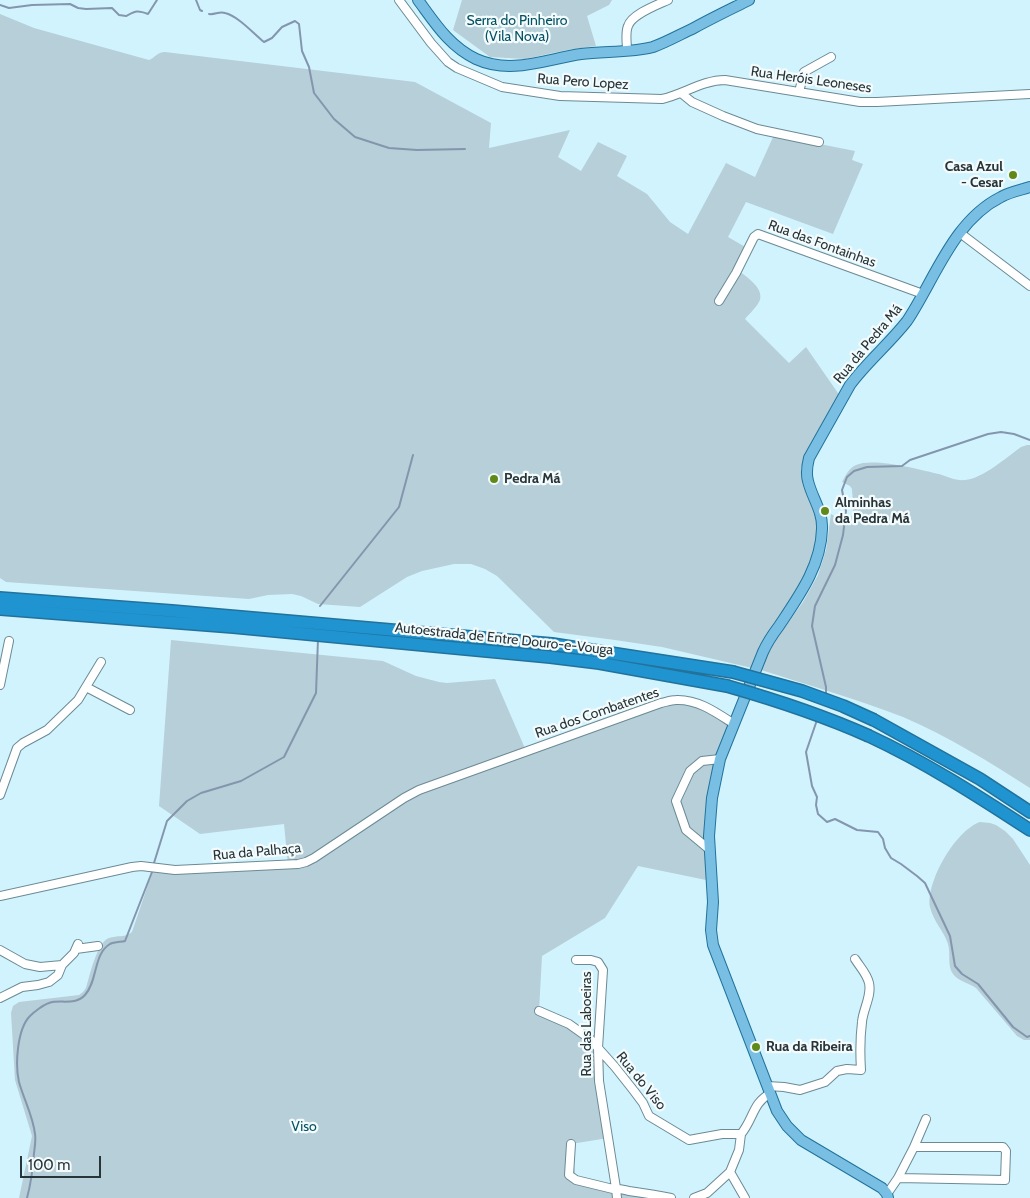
<!DOCTYPE html>
<meta charset="utf-8">
<style>
body{margin:0}
#map{position:relative;width:1030px;height:1198px;overflow:hidden;background:#d1f3fe;font-family:Cabin,sans-serif}
canvas{display:block}
.scale{position:absolute;left:20px;top:1156px;width:81px;height:22px;box-sizing:border-box;border:2px solid #273438;border-top:0;padding-left:6px;font-size:15px;line-height:18px;white-space:nowrap;color:#273438;-webkit-text-stroke:4px #f4fbfd;paint-order:stroke}
</style>
<div id="map">
<canvas width="1030" height="1198"></canvas>
<div class="scale">100 m</div>
</div>
<script>
const g = document.querySelector('canvas').getContext('2d');
g.lineJoin = 'round';
function fillPath(path, color) { g.fillStyle = color; g.fill(path, 'evenodd'); }
function trace(path, color, width, dash) { g.strokeStyle = color; g.lineWidth = width; g.lineCap = dash ? 'butt' : 'round'; g.setLineDash(dash || []); g.stroke(path); }
function write(font, color, halo, rows, align = 'center') {
  g.font = font + ' Cabin,sans-serif'; g.lineWidth = 4.5; g.setLineDash([]); g.textBaseline = 'middle'; g.strokeStyle = halo; g.fillStyle = color; for (const [text, x, y, turn = 0] of rows) {
    g.save(); g.translate(x, y); g.rotate((+turn || 0) * Math.PI / 180); g.textAlign = isNaN(turn) ? turn : align; if (halo) g.strokeText(text, 0, 0); g.fillText(text, 0, 0); g.restore();
  }
}
fillPath(new Path2D(`
 M462 0H612L609 5 587 16 596 46 567 50 525 59 490 57 453 30Z
 M0 14 34 28 149 60C155 58 157 52 165 52L415 82 491 123 489 148 570 130 558 157 581 171 598 142 627 156 617 176 647 194 670 222 688 234 726 163 755 177 774 135 855 151 852 160 863 164 833 234 746 202 728 237 747 248 736 269C744 275 764 287 760 300 757 307 749 314 745 319L789 363 806 347 840 396 801 468C801 482 811 494 814 506 821 527 815 549 808 569L752 668 662 647 615 640 554 632 497 576 485 569 471 564H454L422 571 407 577 360 607 318 604 301 596 292 594 268 595 249 599 6 582 0 578Z
 M1027 445H1030V788C989 762 948 736 903 717 857 699 808 685 761 670L773 644 803 602 818 575 826 550 831 514C835 516 839 519 843 519 858 523 852 497 852 489L850 486 842 482C846 475 849 468 856 465 873 457 921 470 939 474 948 477 956 481 965 480 982 479 1007 457 1021 447Z
 M171 640 383 661 416 676 439 682 447 683 495 679 527 753 661 703 694 702 734 724 712 798 711 881 638 866 605 918 542 956 539 1011 569 1024 598 1048 608 1138 571 1144 576 1180 656 1198H19L32 1136 15 1080 11 1013 13 1006 19 1002 79 995 83 992 86 988C90 975 97 942 109 938 117 935 126 938 132 932L153 870 288 865 284 824 200 834 159 806Z
 M980 822 990 823 996 825 1005 831 1013 839 1030 865V1040H1024L1017 1036 976 988C969 983 958 981 953 974 947 966 951 954 948 944 944 931 933 921 930 907 926 881 956 830 980 822Z`), '#b6cfd8');
trace(new Path2D(`
 M196 0 200 10 202 11
 M0 5 9 8 32 5 70 4 78 8 86 9 112 8 119 15 126 16C136 11 137 10 148 14L157 0
 M209 14C215 15 219 11 225 13 238 16 253 33 264 42L272 38 282 27 295 21 299 24 302 51 309 67 314 93 334 119 355 137 389 148 417 150 465 149
 M320 606 399 507 413 455
 M826 694V687L812 626 815 606 835 565 843 535 846 511 842 490 847 477 854 471 867 467 902 466 910 460 988 434 1001 432 1014 434 1030 440
 M817 720 806 752 812 786 817 797 816 805 818 814 827 822 835 819 857 830 878 832 883 839 885 848 891 858 901 864 917 876 925 883 950 936 955 966 962 974 978 984 1013 1027 1027 1037 1030 1036
 M154 863 167 821 187 801 201 793 241 781 284 757 316 693 318 639
 M27 1198C31 1183 33 1168 34 1153 35 1146 36 1140 35 1134 33 1116 24 1100 19 1082 15 1065 17 1029 30 1016 34 1012 43 1005 49 1003 60 999 75 1006 85 995 98 981 93 954 110 944 114 942 121 942 125 941L152 872`), '#8496ae', 2);
const minor = new Path2D(`
 M399 0 431 43 448 62 457 68 502 87 560 96 662 99C684 94 703 80 725 80L860 102H877L1030 94
 M627 50C627 43 625 33 628 26 632 14 657 5 668 0
 M799 92 804 72 831 57
 M681 93 692 102 723 116 757 129 819 142
 M960 233 1030 286
 M719 301 736 273 754 237 758 234 923 294
 M0 685 9 641
 M86 687 130 710
 M0 795 17 748 23 743 47 730 78 700 101 662
 M710 850 686 830 676 801 690 771 702 761 720 759
 M0 896 132 867 141 866 175 870 298 864 306 862 314 858 404 798 419 790 661 703C666 702 671 700 676 700 698 699 717 713 734 724
 M76 949 98 946
 M0 950 25 964 40 967 62 965 74 953 78 944
 M576 960H591L598 962 603 970 598 1048 599 1081 616 1188 617 1198
 M0 998 22 987 38 985 49 982 58 975 62 965
 M539 1011 569 1024 590 1039 615 1067 634 1091 643 1103 649 1116 689 1140 722 1134H741C753 1120 753 1102 770 1094
 M767 1086 784 1087 800 1090 825 1082 837 1071 847 1069 861 1070C860 1054 860 1038 862 1022 863 1009 872 996 869 983 867 974 860 967 855 959
 M571 1144 569 1175 576 1180 613 1189C619 1188 624 1190 629 1191 643 1193 657 1195 671 1198
 M914 1147 926 1119
 M730 1172 745 1198
 M887 1194 898 1178 914 1147H1003L1006 1151 1005 1180 898 1178
 M694 1198 707 1193 730 1172 739 1150 741 1134`);
const major = new Path2D(`
 M418 0C435 23 449 46 476 59 511 75 546 59 581 54 603 51 631 53 653 47 667 42 681 34 694 28 712 18 731 9 749 0
 M888 1198 887 1194 882 1188 801 1140 787 1126 777 1111 713 945 711 930 713 902 709 836 712 798 720 759 763 652C767 643 773 634 779 626 799 596 821 566 822 529 823 511 812 498 808 481 806 474 807 466 809 458L850 385C867 362 889 344 907 321 935 279 953 221 1001 197 1010 192 1021 190 1030 187`);
const highway = new Path2D(`
 M0 598 172 611 552 644 733 672
 M0 609 233 627 550 657 599 663 727 686
 M874 720 980 779 1030 812
 M869 736C925 762 978 796 1030 830`);
trace(minor, '#6b8a94', 10);
trace(major, '#22729b', 12);
trace(highway, '#22729b', 14);
trace(minor, '#fff', 8);
trace(major, '#79bfe3', 10);
trace(highway, '#2094d0', 11);
const highwayBridge = new Path2D(`
 M733 672 802 691 843 706 874 720
 M727 686C776 700 822 715 869 736`);
trace(highwayBridge, '#22729b', 14, []);
trace(highwayBridge, '#2094d0', 11);
for (const [x, y, r, color] of [
 [1013,175,5,"#5f8a19"],
 [494,479,5,"#5f8a19"],
 [825,511,5,"#5f8a19"],
 [756,1047,5,"#5f8a19"]
]) { const dot = new Path2D(); dot.arc(x, y, r, 0, 2 * Math.PI); g.fillStyle = color; g.fill(dot); trace(dot, '#f4fbfd', 2); }
write('14px', '#045162', '#f4fbfd', [
 ["Serra do Pinheiro",517,21],
 ["(Vila Nova)",517,37],
 ["Viso",304,1127]
]);
write('14px', '#273438', '#f4fbfd', [
 ["Rua Heróis Leoneses",811,80,8],
 ["Rua Pero Lopez",583,82,4],
 ["Rua das Fontainhas",822,244,20],
 ["Rua da Pedra Má",868,344,-50],
 ["Autoestrada de Entre Douro-e-Vouga",504,639,6],
 ["Rua dos Combatentes",597,713,-19],
 ["Rua da Palhaça",257,852,-5],
 ["Rua das Laboeiras",587,1024,-90],
 ["Rua do Viso",641,1081,51]
]);
write('bold 14px', '#273438', '#f4fbfd', [
 ["Casa Azul",1003,167,"right"],
 ["- Cesar",1003,183,"right"],
 ["Pedra Má",504,479],
 ["Alminhas",835,503],
 ["da Pedra Má",835,519],
 ["Rua da Ribeira",766,1047]
], 'left');
</script>
